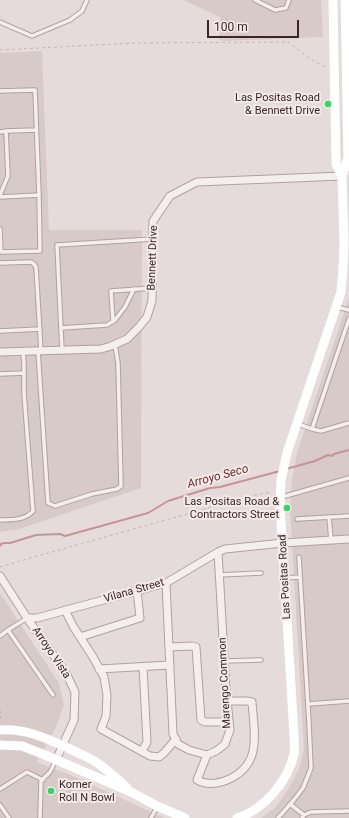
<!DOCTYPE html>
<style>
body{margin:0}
#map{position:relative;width:349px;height:818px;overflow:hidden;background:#e6dbdb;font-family:Roboto,sans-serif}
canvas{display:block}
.scale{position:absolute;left:207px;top:20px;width:92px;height:18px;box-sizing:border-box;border:2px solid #3c2624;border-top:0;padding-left:5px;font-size:12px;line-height:14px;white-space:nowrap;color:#3c2624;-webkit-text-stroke:3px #f4eaea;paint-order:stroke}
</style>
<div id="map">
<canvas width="349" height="818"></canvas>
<div class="scale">100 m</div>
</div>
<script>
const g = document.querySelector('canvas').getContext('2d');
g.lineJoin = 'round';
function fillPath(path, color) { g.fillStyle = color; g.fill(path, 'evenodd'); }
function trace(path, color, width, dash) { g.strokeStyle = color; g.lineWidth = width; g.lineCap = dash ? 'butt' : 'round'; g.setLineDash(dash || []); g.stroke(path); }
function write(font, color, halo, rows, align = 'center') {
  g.font = font + ' Roboto,sans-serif'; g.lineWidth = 4; g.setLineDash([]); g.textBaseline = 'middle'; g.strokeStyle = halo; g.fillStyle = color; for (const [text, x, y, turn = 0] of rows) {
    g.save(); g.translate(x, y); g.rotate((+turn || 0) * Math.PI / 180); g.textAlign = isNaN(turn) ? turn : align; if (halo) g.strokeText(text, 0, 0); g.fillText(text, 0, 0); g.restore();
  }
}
fillPath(new Path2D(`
 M183 0H321L323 37 224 41 219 40 220 17Z
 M42 51 49 230H142L141 488 19 529 0 532V53Z
 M349 298V818H261L276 807 288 789 299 769 304 749 290 509 292 480 297 453Z
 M0 593 59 683 64 705 56 727 37 762 56 770 66 773 164 818H0Z`), '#d8cac9');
trace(new Path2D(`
 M286 469 315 461 328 455 332 456 334 454 349 450
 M0 546 1 544 4 543H10L36 535 60 534 65 536 148 513 168 501 210 488 220 487 280 471`), '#c89395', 2);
const service = new Path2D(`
 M255 0 275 10 286 8 289 0
 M0 22 32 36 70 20 82 11 87 0
 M0 91 35 90 39 195
 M6 131 36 130
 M0 132 6 131 8 176 0 195
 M0 197 39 195 40 251 1 252 0 229
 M0 263 31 262 34 264 36 267 41 351
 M337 307 349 310
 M113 321 111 291 152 288
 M61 328 107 325 115 320 125 307 134 289
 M0 331 40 329
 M62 350 57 245 153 239
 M38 351 48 503 55 506 92 494 117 489 121 486 118 363 115 345
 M0 374 24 373
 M298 424 312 429 321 431 349 423
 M312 429 349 319
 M282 497 349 478
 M329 517 331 540
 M297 519 349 516
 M0 520C11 520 26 520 33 511L24 393V364L23 352
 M219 575 261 573
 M285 578 300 577
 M8 630 27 618
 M0 636 8 630 53 695
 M224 661 261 660
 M308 704 349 701
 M0 789 27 772 43 780
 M290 804 304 815
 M0 805 9 818
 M40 818 41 781 50 772 56 760
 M151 818 157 807
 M278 818 293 801 303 788 311 768 309 723 299 557
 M302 818 304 815 311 812 349 811`);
const minor = new Path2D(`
 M0 352 101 349 111 346 127 339 139 327 147 317 152 301 153 221 170 196 197 182 342 176
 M0 576 27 618 66 673 75 692 74 720 56 760
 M166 583 173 734 178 744 189 750 207 755 216 751 225 744 230 730 226 690 218 552
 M65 610 73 626 80 637 93 657 104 677 107 695 106 716 101 729 150 756 159 757 164 753 176 739
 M27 618H37L166 583 218 552 225 549 283 543 349 539
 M80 637 140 618 137 590
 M169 647 192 646 196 647 201 720 205 722H229
 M99 669 170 665
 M142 751 147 742 143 667
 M207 755 197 780C206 785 217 784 227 780 263 765 254 733 252 702L247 701H227`);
trace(service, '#b0a1a0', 5.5);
trace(minor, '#b0a1a0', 9);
trace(new Path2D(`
 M0 50 134 43 289 42C300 52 312 61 326 67
 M0 567 27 559 251 496 272 492
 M0 710 1 714 0 720`), '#c0b6b5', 1, [3, 3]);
trace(service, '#f4eeed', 3.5);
trace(minor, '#f4eeed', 7);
trace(new Path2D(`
 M333 0 336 164 342 176
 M0 730C24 728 46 738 68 748 77 753 87 756 96 762 107 770 117 778 127 788
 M0 745 22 746 45 755 131 792 157 806 185 818
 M237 818C264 810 288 781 294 754 295 748 294 741 294 735L280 506 281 480 287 453 341 292 343 269 344 244 342 176 348 158 345 0`), '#fff', 9);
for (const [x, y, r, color] of [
 [328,104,4,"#38d366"],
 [287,508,4,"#38d366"],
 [51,791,4,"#38d366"]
]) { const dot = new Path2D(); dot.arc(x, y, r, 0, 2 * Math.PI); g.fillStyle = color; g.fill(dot); trace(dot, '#f4eaea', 1.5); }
write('11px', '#3c2624', '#f4eaea', [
 ["Las Positas Road",320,98],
 ["& Bennett Drive",320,111],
 ["Las Positas Road &",279,502],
 ["Contractors Street",279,515],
 ["Korner",59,785,"left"],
 ["Roll N Bowl",59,798,"left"]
], 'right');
write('11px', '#3c2624', '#f4eaea', [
 ["Bennett Drive",153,258,-88],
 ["Las Positas Road",285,577,-93],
 ["Vilana Street",134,591,-16],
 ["Arroyo Vista",51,653,56],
 ["Marengo Common",225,683,-93]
]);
write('italic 12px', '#712d2d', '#f4eaea', [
 ["Arroyo Seco",218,477,-15]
]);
</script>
